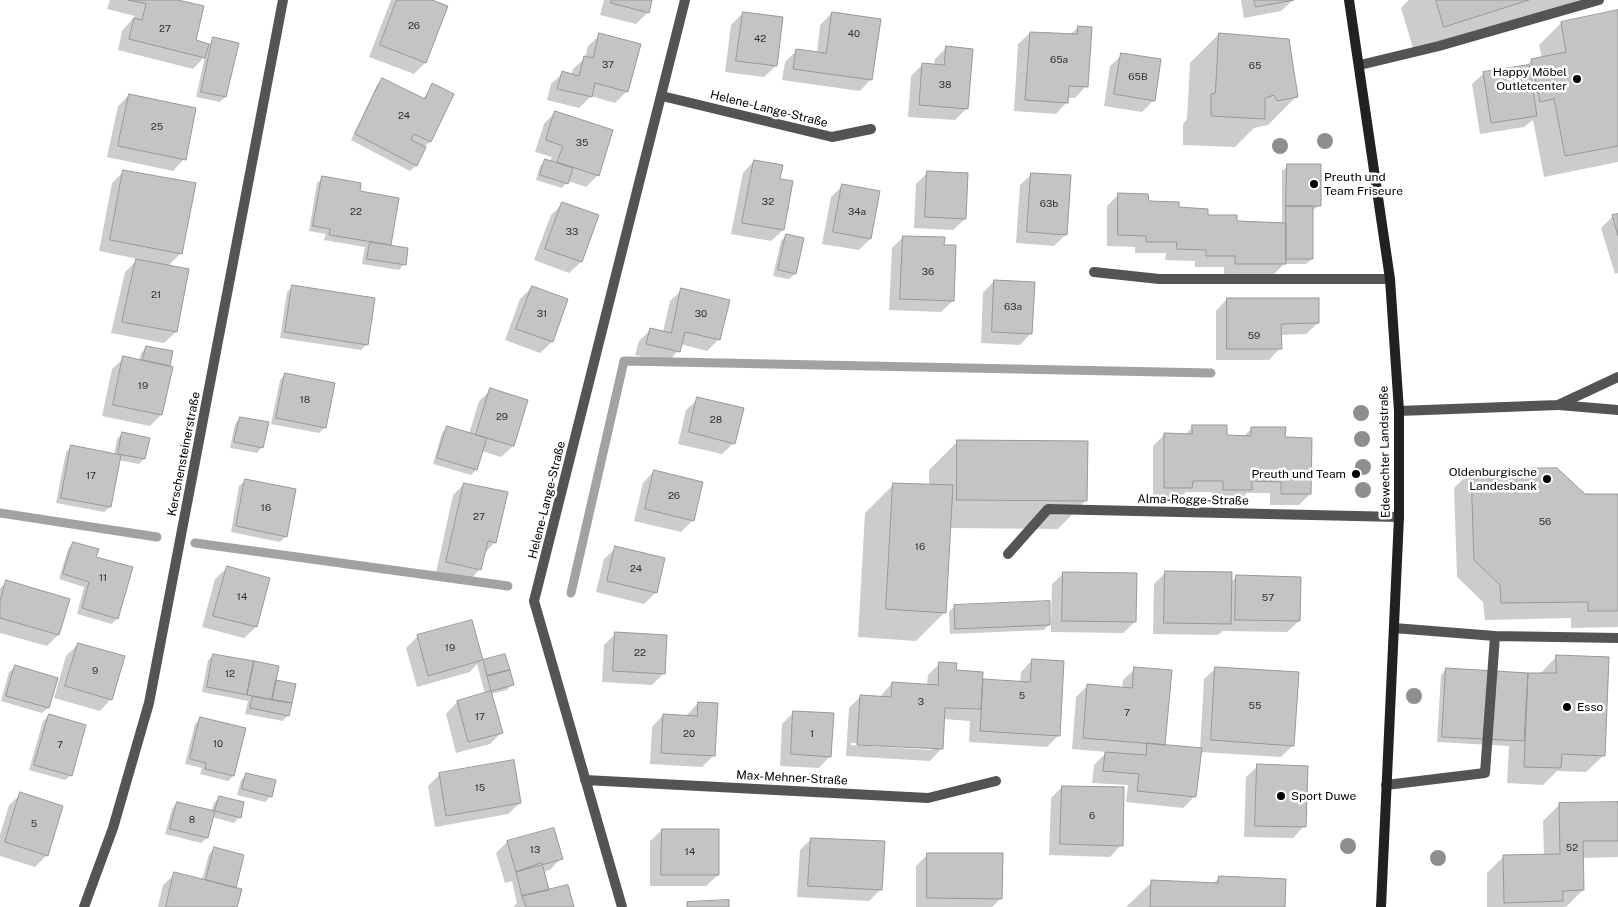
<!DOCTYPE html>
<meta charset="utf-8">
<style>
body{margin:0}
canvas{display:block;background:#fff}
</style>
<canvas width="1618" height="907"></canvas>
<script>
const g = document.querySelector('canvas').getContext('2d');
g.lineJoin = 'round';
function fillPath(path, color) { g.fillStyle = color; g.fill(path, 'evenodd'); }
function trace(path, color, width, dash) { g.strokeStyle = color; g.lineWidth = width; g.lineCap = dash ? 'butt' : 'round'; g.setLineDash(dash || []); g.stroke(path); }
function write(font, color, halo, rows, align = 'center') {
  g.font = font + ' "Public Sans",sans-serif'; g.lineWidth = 5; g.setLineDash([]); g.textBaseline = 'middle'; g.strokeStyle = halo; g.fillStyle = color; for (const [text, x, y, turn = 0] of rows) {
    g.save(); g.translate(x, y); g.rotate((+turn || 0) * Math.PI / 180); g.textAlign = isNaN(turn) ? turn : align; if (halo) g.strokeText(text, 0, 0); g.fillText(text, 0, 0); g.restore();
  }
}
fillPath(new Path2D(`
 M110 0H173L194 41 208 45 214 39 225 97 220 102 196 97 205 56 193 69 118 50 122 31 135 16 107 9Z
 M391 0H428L425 63 414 74 369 57Z
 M604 0H651L647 13 636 24 600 15Z
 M1241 0H1293L1281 11 1244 18Z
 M1409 0H1580L1415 55 1401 8Z
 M1618 11V162L1544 177 1533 120 1524 127 1480 134 1472 84 1484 73 1525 67 1532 60 1542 58 1539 45 1561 23Z
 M743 13 776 66 764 77 725 72 731 25Z
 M832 13 871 79 860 91 782 80 785 62 797 50 817 53 820 25Z
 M1078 27 1086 86 1075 98H1067V102L1056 114 1014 111 1018 44 1030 33 1070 35Z
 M1219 34 1296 97 1268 125 1254 128 1235 147 1183 145V124L1187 119 1190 63Z
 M600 35 627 91 615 103 591 96 579 108 547 100 551 84 563 73 571 75 573 69 585 58 588 46Z
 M946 48 967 108 955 120 908 117 911 76 922 65 934 66 935 59Z
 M1122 55 1154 100 1142 112 1104 106 1110 66Z
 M382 80 423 99 433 84 430 142 424 147 416 166 410 171 351 140 377 85Z
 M129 95 184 159 173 171 107 157 118 106Z
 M555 112 598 175 586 187 568 181 562 188 536 180 540 166 546 160 550 161 552 157 535 152 544 124Z
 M754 161 779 180 783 230 771 241 731 234 743 173Z
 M1288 166 1319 206 1311 211 1312 259 1306 264H1284L1273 275H1224V267H1195V261L1165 260 1166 253H1135V247L1107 246V206L1119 194 1236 222 1282 224V171Z
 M124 171 181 253 168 266 176 332 164 343 111 333 125 272 138 259 99 251 112 183Z
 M927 173 965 219 953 230 914 228 916 184Z
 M1032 174 1066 234 1054 246 1016 243 1020 185Z
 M323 178 358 192 397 199 389 246 404 264 399 270 362 264 365 247 324 240 326 234 309 231 317 183Z
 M842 186 870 239 859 250 822 244 831 197Z
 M563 203 598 216 581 262 569 273 534 260 551 215Z
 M1618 215V273L1615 274 1601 228 1613 216Z
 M786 235 795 274 789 279 773 276 781 241Z
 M903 237 943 246 953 301 941 312 889 310 892 248Z
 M994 281 1031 333 1020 345 981 343 983 293Z
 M293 286 367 344 361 350 280 338 287 292Z
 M532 287 567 300 552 342 540 353 505 340 520 299Z
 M682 290 719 339 707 351 680 344 678 351 667 363 635 355 639 341 651 329 663 332 670 301Z
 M1227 299 1318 323 1306 334 1280 335V348L1269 360H1216V311Z
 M147 347 169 365 167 367 171 368 161 415 150 426 102 416 112 369 124 358 139 361 141 353Z
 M285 374 325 427 319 433 271 424 280 380Z
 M491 390 526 401 513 446 501 457 482 451 476 470 471 475 433 464 442 433 448 427 469 434 479 401Z
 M698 399 734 443 722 454 678 444 686 410Z
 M240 418 262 447 257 453 230 448 235 424Z
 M1193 426 1226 437H1243L1252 428 1284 438 1310 494 1299 505H1270V493H1247L1239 501H1212V492H1186L1179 499H1153V446L1165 434 1185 435Z
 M122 434 144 459 139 464 118 460 110 507 104 512 56 503 66 452 71 446 114 455 117 439Z
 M958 441 1086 500 1058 529 949 528 945 612 916 641 858 637 865 513 894 484 929 485V470Z
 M654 471 693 520 681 532 634 521 643 483Z
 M1471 471 1584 496 1618 495V627L1571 628V618L1485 620 1483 602 1457 577 1454 488Z
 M245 481 286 536 280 542 231 532 239 486Z
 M464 484 495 542 484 554 480 569 469 581 436 573 453 495Z
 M73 543 95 558 117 618 112 624 77 614 84 587 59 579 68 549Z
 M616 548 656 592 644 604 596 592 604 559Z
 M227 568 256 627 244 638 202 627 215 579Z
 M1166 572 1230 583 1236 577 1299 621 1287 632 1223 631 1218 635 1153 634 1154 584Z
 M1064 573 1135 622 1123 633 1051 632V623L1044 630 950 634 949 612 955 606 1051 622 1052 584Z
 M7 582 69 600 58 635 47 646 0 633V588Z
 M471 622 482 662 504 655 512 684 507 690 491 694 502 732 490 744 456 753 446 714 457 702 485 694 477 664 470 672 417 687 406 648 417 637Z
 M616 633 664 673 652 685 602 682 604 645Z
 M78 644 111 699 100 711 54 698 66 656Z
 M214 655 275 681 288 715 283 721 245 714 248 701 202 692 208 660Z
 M1557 656 1604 755 1586 772 1557 771 1543 785 1507 783 1509 746 1437 742 1441 675 1446 669 1540 674Z
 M1032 660 1059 735 1047 747 969 742 970 721 943 719 941 749 930 761 846 756 849 708 861 696 880 697 892 683 927 685 928 675 940 663 981 680 1020 683 1021 672ZM851 743 932 748V750L851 745Z
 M15 667 48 708 42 713 1 701 9 672Z
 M1216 668 1293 745 1281 757 1200 752 1195 796 1183 808 1126 802 1128 785 1092 783 1094 765 1107 752 1072 749 1076 697 1088 685 1122 688 1123 680 1135 669 1164 746 1200 749 1204 679Z
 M698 703 714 755 702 767 650 764 652 727 663 715 686 716Z
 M794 712 830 756 819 768 780 766 782 724Z
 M49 716 71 775 65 780 29 770 43 721Z
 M201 718 233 776 228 781 200 774 202 768 185 764 195 724Z
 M1258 766 1304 826 1293 838 1244 837 1246 777Z
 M247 774 271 796 265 802 237 795 241 780Z
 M440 774 520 803 508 814 435 827 428 786Z
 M1062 787 1121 845 1110 857 1049 855 1051 798Z
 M21 794 47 855 35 867 0 856V835L9 805Z
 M219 798 239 817 234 823 212 817 207 838 201 843 165 834 172 809 177 803 211 812 214 803Z
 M1618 803V857L1582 858 1583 890 1566 907H1487V873L1504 856H1544L1543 821 1560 804Z
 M662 830 718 875 706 886H650V841Z
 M811 839 880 890 869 901 797 897 800 850Z
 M507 842 561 858 550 870 543 872 548 891 572 907H513L517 903 512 881 505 883 496 853Z
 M214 849 235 887 236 907H158L163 885 175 874 202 880 209 854Z
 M928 854 1001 898 992 907H916V866Z
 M1219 877 1284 907H1126L1152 882 1213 884Z`), '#0003');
trace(new Path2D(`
 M0 513 157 537
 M195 543 508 586
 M571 593 624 361 1211 373`), '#a2a2a2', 9);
const building = new Path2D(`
 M128 0H178L204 6 196 40 209 44 205 58 129 39 134 18 142 20 146 4Z
 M397 0H432L448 6 426 63 380 45Z
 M612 0H652L649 13 611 3Z
 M1254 0H1294L1256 7Z
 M1436 0H1529L1444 27Z
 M1618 10V146L1565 156 1554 99 1540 102 1531 59 1566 52 1561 22Z
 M743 12 783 17 777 66 736 61Z
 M832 12 881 19 872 80 793 69 796 49 826 53Z
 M1078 26 1092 27 1088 87 1069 86 1068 103 1025 100 1030 32 1077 34Z
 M599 33 641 44 628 92 595 83 592 97 557 89 562 71 579 76 584 56 593 58Z
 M1219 33 1289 39 1298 97 1277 101 1274 95 1265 98V119L1211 116V94L1215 93Z
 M213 37 239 43 226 97 201 92Z
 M946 46 973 49 968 109 919 105 922 63 944 65Z
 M1121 53 1161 59 1155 101 1114 94Z
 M1529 65 1537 116 1491 123 1483 72Z
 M382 78 425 99 432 83 454 94 431 142 414 134 411 140 426 147 417 166 355 134Z
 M129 94 196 108 186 160 118 146Z
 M555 111 613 130 599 176 557 162 563 146 546 140Z
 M545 159 573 168 568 184 540 175Z
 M754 160 783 165 780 179 793 181 784 230 742 223Z
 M1287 164H1321V206H1286Z
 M123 170 196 183 182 254 110 240Z
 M927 171 968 173 966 219 925 217Z
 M1031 173 1071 175 1067 235 1027 232Z
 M322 176 361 183 360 191 399 198 391 245 329 235 330 229 313 226Z
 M842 184 880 191 871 239 833 232Z
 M1118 193 1148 194 1149 201 1179 202V207L1208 209V215H1237V221L1286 223V264H1235V256H1206V250L1176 249 1177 242H1146V236L1118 235Z
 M562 202 599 215 582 262 545 249Z
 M1286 206H1313V259H1286Z
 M1618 214V236L1612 215Z
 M786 234 804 238 796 274 778 270Z
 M903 236 945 237 944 245H956L954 301 900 299Z
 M370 242 408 248 406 265 367 259Z
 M136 259 189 269 177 332 122 322Z
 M994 280 1035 282 1032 334 992 332Z
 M292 285 375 298 368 345 285 332Z
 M532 286 568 299 553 342 516 329Z
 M681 288 730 300 720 340 685 332 680 352 646 344 650 328 671 333Z
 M1227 298H1319V323L1281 324 1282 349H1227Z
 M146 346 173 351 170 366 143 360Z
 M123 356 173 367 162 415 113 405Z
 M285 373 335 383 326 428 276 418Z
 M490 388 528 400 514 446 476 435Z
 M697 397 744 408 735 444 689 432Z
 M240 417 269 422 263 448 234 442Z
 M1192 425H1227V435L1251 436V427H1286L1285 437 1312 438 1311 494H1281V482L1252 481V490H1223V481H1193L1192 488H1164V433L1192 434Z
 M447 426 487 438 477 470 437 458Z
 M122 432 150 438 145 459 118 454Z
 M957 440 1088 441 1087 501 957 500Z
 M71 445 121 455 111 507 61 498Z
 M1557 468 1585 494H1618V611H1588V602L1501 603 1500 585 1474 560 1471 470Z
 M654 470 703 482 694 521 645 509Z
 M245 479 296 489 287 537 236 526Z
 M464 483 508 492 496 543 488 541 481 570 446 562Z
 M893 483 953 485 946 613 886 609Z
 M73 542 99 549 96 557 133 567 118 619 82 608 89 582 63 574Z
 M615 546 665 558 657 593 607 581Z
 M227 566 270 578 257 627 213 616Z
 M1165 571 1232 572 1231 624 1164 623Z
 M1063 572 1137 573 1136 622 1062 621Z
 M1236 575 1301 577 1300 621 1235 620Z
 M6 580 70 599 59 635 0 618V602Z
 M1050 601V625L955 629 954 605Z
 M472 620 483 660 428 676 417 635Z
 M615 632 667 635 665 674 613 671Z
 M78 643 125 656 112 700 65 686Z
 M213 654 254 661 247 695 207 687Z
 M505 654 510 670 487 676 483 660Z
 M1556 655 1609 657 1605 756 1562 754 1561 768 1524 767 1528 673H1556Z
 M1032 659 1064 661 1060 736 980 731 983 679 1030 682Z
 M254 661 279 666 272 700 247 695Z
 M939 662 957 663 956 670 983 672 981 709 945 708 943 749 857 745 860 695 891 697 892 682 938 685Z
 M15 665 58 678 49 708 6 696Z
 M1134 667 1172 670 1165 745 1083 738 1087 684 1132 688Z
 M1215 667 1299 672 1294 746 1211 740Z
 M1446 668 1528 673 1524 741 1442 737Z
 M510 670 514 685 491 691 487 676Z
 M276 680 296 684 292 703 272 700Z
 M491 691 503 733 468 742 457 701Z
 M253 696 292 703 289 716 250 708Z
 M698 702 718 703 715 756 661 753 663 714 697 716Z
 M793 711 834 713 831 757 791 754Z
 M49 714 86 725 72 776 34 765Z
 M200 717 246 728 234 776 205 769 206 763 190 759Z
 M1147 743 1202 748 1196 797 1137 791 1139 774 1103 771 1105 752 1146 755Z
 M514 760 521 803 446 816 439 773Z
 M1257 764 1308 766 1306 827 1255 826Z
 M246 773 276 780 272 797 242 789Z
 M1062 786 1124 787 1123 846 1060 844Z
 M20 792 63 806 48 856 5 842Z
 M219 796 244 802 241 818 215 811Z
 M177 802 215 811 208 838 170 829Z
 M1618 802V841H1583L1584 890 1563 891V901L1504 903 1503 855 1560 854 1559 803Z
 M554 828 563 859 516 872 507 841Z
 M662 829H719V875H661Z
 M811 838 885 841 882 890 808 886Z
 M214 847 244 855 236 888 206 880Z
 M927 853H1003L1002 899 927 898Z
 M542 863 549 890 522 896 516 872Z
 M174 872 242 889 237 907H166Z
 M1219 876 1286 879 1285 907H1150L1151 880 1218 883Z
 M568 885 574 907H526L522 896Z
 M729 900V907H687V902Z`);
fillPath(building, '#c4c4c4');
trace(building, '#989898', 1);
trace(new Path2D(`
 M1360 65 1439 46 1599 0
 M1094 272 1159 279H1390
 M1559 405 1618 410
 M1399 411 1558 405 1618 377
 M1495 636 1618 638
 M1386 785 1485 773 1495 636 1394 628`), '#545454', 10);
trace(new Path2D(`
 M662 96 832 137 871 129
 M1008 554 1048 509 1399 517
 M585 780 928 798 996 781
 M84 907 113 828 149 703 283 0
 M622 907 534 601 685 0`), '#545454', 10);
trace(new Path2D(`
 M1349 0 1390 279 1399 411V517L1381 907`), '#212121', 10);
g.fillStyle = '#8e8e8e';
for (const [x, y] of [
 [1325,141],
 [1280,146],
 [1361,413],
 [1362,439],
 [1363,467],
 [1363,490],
 [1414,696],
 [1348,846],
 [1438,858]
]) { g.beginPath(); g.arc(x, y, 8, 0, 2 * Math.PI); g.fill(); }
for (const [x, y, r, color] of [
 [1577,79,5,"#000"],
 [1314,184,5,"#000"],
 [1356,474,5,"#000"],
 [1547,479,5,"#000"],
 [1567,707,5,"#000"],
 [1281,796,5,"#000"]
]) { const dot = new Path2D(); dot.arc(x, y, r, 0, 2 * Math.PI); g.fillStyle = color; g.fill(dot); trace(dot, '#fff', 2); }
write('10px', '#313131', null, [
 ["26",414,26],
 ["27",165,29],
 ["40",854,34],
 ["42",760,39],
 ["65a",1059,60],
 ["37",608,65],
 ["65",1255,66],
 ["65B",1138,77],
 ["38",945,85],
 ["24",404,116],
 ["25",157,127],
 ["35",582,143],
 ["32",768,202],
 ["63b",1049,204],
 ["22",356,212],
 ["34a",857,212],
 ["33",572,232],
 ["36",928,272],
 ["21",156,295],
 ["63a",1013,307],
 ["31",542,314],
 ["30",701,314],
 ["59",1254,336],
 ["19",143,386],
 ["18",305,400],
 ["29",502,417],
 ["28",716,420],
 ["17",91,476],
 ["26",674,496],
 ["16",266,508],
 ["27",479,517],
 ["56",1545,522],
 ["16",920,547],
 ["24",636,569],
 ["11",103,578],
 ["14",242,597],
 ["57",1268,598],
 ["19",450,648],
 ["22",640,653],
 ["9",95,671],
 ["12",230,674],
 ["5",1022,696],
 ["3",921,702],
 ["55",1255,706],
 ["7",1127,713],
 ["17",480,717],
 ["20",689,734],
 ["1",812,734],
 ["10",218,744],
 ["7",60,745],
 ["15",480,788],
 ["6",1092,816],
 ["8",192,820],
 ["5",34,824],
 ["52",1572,848],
 ["13",535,850],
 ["14",690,852]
]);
write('12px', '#000', '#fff', [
 ["Happy Möbel",1567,72],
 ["Outletcenter",1567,86],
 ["Preuth und",1324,177,"left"],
 ["Team Friseure",1324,191,"left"],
 ["Oldenburgische",1537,472],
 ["Landesbank",1537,486],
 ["Preuth und Team",1346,474],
 ["Esso",1577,707,"left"],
 ["Sport Duwe",1291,796,"left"]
], 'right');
write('12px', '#000', '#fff', [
 ["Helene-Lange-Straße",769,109,14],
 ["Edewechter Landstraße",1385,452,-91],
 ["Kerschensteinerstraße",184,454,-79],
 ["Helene-Lange-Straße",547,500,-76],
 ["Alma-Rogge-Straße",1193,500,1],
 ["Max-Mehner-Straße",792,778,3]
]);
</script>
